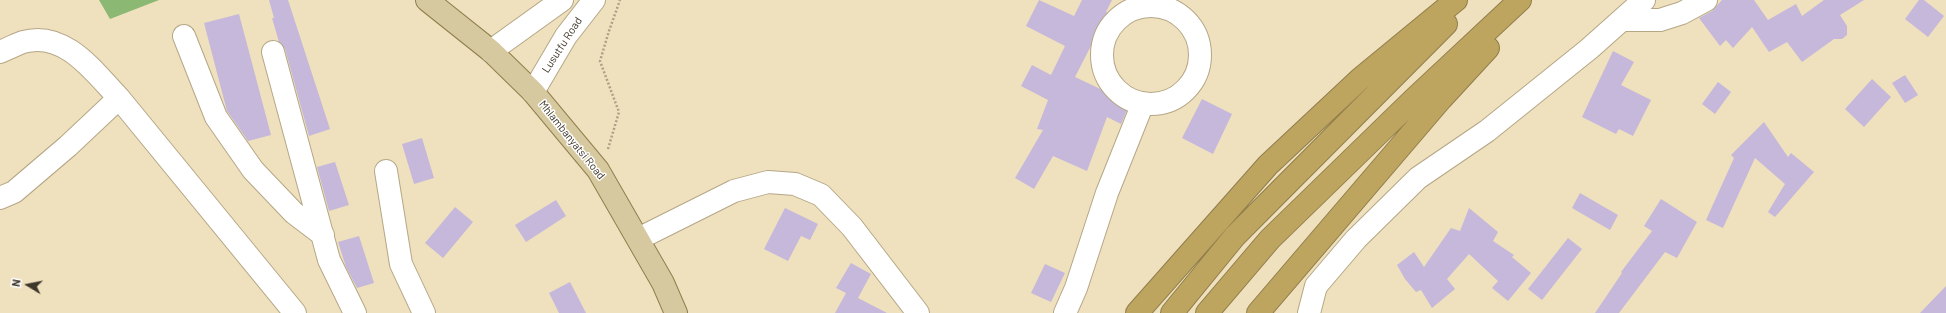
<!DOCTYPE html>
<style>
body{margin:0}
#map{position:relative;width:1946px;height:313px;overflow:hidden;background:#efe0be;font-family:Barlow,sans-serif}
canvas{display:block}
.north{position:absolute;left:8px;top:265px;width:40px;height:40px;-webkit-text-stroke:3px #fff;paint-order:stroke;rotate:280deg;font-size:11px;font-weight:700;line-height:16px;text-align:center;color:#3d372a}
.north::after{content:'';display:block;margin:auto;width:14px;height:18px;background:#3d372a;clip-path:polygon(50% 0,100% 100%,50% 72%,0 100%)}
</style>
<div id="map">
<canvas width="1946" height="313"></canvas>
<div class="north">N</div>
</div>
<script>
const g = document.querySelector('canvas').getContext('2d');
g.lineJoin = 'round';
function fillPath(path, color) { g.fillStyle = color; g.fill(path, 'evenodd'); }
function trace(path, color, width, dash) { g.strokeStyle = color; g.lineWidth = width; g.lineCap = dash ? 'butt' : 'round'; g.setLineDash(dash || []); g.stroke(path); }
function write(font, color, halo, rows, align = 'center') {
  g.font = font + ' Barlow,sans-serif'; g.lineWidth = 3; g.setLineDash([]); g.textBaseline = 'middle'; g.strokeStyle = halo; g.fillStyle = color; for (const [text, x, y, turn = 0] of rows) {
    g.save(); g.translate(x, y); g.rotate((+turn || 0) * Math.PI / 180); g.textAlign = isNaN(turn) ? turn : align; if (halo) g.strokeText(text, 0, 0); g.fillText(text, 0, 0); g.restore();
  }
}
fillPath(new Path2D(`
 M99 0H159L110 19Z`), '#8bb873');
fillPath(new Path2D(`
 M269 0H288L330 129 309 136 285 49 279 42 272 18H274Z
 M1039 0 1074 16 1082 0H1112L1106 12 1123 21 1111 46 1095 38 1075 77 1130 103 1121 124 1107 117 1087 171 1053 156 1034 189 1015 178 1043 130 1037 129 1048 100 1021 86 1032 65 1051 75 1065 46 1026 26Z
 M1722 0H1754L1768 20 1796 4 1802 16 1824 0H1864L1840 15 1847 26V35L1842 39H1834L1802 62 1787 42 1769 52 1752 27 1733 48 1726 40 1720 46 1699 18 1712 11Z
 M1919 0H1924L1944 16 1928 37 1905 19Z
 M239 14 271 135 248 141 227 111 204 23Z
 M1613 51 1634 62 1621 85 1651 100 1633 136 1619 129 1616 134 1582 117Z
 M1905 75 1918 95 1905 103 1892 83Z
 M1872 79 1891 97 1864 127 1845 109Z
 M1718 82 1731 92 1715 114 1702 104Z
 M1202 99 1232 114 1213 154 1182 138Z
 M1764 122 1788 157 1791 153 1814 172 1775 217 1768 212 1785 184 1755 158 1723 228 1706 220 1734 158 1731 155Z
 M422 138 434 178 414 184 402 144Z
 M335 162 349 205 329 211 317 167Z
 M1580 193 1618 215 1610 230 1572 208Z
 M1661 199 1697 222 1677 258 1665 252 1619 313H1595L1622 273 1621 272 1652 231 1644 226Z
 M556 200 566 216 526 242 515 225Z
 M455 207 473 222 443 258 425 243Z
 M785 208 818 224 810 240 801 236 788 261 764 249Z
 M1469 208 1498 232 1493 241 1514 255 1512 257 1531 273 1508 301 1492 288 1498 281 1469 254 1447 279 1455 289 1432 308 1421 290 1416 292 1405 279 1397 265 1414 252 1424 267 1451 228 1460 231Z
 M359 236 374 283 357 288 346 267 338 242Z
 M1568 238 1582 249 1542 300 1528 289Z
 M851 263 871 274 858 298 887 313H835L846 293 836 288Z
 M1045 264 1065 273 1051 302 1031 293Z
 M570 282 586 313H559L549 293Z
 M1946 286V313H1920Z`), '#c5b8da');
const minor = new Path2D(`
 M1102 55a49 49 0 1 1 98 0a49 49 0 1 1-98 0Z
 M1623 20H1660L1682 13 1706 0
 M184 36 216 117 253 170 294 213 323 235
 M491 51 562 0
 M0 52C7 49 15 45 23 42 65 30 94 72 119 98
 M273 52 329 260 355 313
 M533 92 566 36 594 0
 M386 171 401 264 424 313
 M0 198 14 192 68 146 119 98 295 313
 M638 239 734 191 768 182 795 184 821 195 852 227 918 313
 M1065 313 1076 288 1107 193 1143 103
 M1309 313 1316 286 1356 239 1418 178 1487 131 1589 49 1644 0`);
const major = new Path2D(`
 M427 0 491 51 533 92 598 170 663 283 676 313`);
const highway = new Path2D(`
 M1137 313 1268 165 1360 79 1456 0
 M1172 313 1235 236 1446 24
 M1207 313 1270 239 1414 99 1520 0
 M1258 313 1441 99 1488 48`);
trace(minor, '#b5a786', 24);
trace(major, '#907e4c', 24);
trace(highway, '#907e4c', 24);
trace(new Path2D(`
 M608 149 619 112 600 61 609 31 620 0`), '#aca187', 2.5, [2, 2]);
trace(minor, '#fff', 22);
trace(major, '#d7c99f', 22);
trace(highway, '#bda55f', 22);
write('11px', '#3d372a', '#fff', [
 ["Lusutfu Road",562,45,-57],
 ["Mhlambanyatsi Road",572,140,51]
]);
</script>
